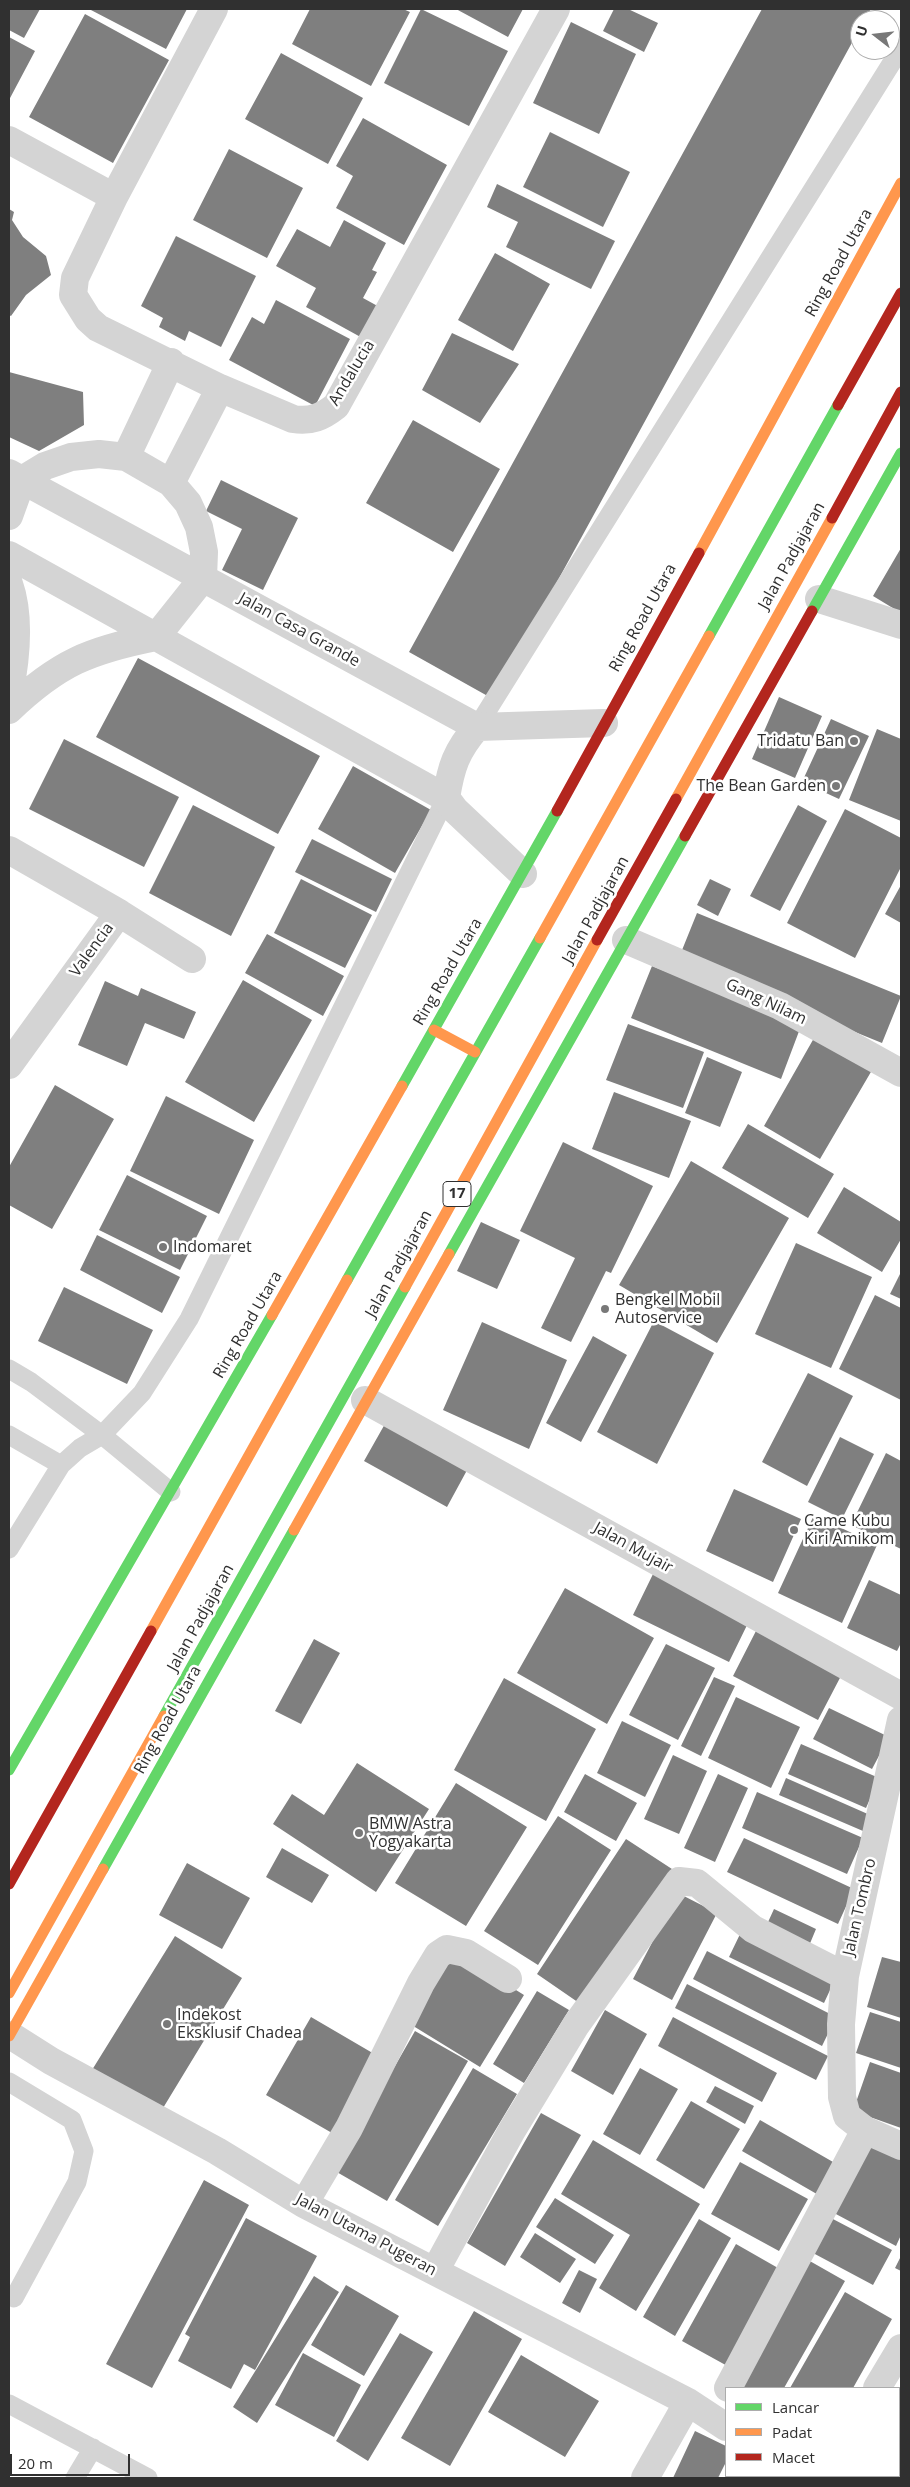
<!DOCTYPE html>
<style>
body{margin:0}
#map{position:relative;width:910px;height:2487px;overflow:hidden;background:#fff;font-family:"Open Sans",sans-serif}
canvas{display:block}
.frame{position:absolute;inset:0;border:10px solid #303030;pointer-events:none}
.legend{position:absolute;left:725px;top:2387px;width:175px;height:90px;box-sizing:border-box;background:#fff;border:1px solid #acacac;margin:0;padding:6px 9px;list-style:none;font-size:15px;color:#303030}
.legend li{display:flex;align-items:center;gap:10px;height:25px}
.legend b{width:25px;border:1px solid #acacac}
.north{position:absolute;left:850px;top:10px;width:50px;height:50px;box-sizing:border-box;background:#fff;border:1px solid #acacac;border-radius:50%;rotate:286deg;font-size:14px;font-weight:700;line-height:20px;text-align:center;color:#303030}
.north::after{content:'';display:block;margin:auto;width:18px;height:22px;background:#787878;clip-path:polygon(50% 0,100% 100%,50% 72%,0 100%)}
.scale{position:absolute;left:10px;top:2454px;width:120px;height:22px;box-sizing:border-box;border:2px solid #303030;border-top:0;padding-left:6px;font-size:15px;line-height:18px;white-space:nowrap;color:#303030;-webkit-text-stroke:4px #fff;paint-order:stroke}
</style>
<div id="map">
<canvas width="910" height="2487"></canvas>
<div class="frame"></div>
<ul class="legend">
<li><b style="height:6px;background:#63d668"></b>Lancar</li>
<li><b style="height:6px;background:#ff974d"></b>Padat</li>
<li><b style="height:6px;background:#b3261e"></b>Macet</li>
</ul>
<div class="north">U</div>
<div class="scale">20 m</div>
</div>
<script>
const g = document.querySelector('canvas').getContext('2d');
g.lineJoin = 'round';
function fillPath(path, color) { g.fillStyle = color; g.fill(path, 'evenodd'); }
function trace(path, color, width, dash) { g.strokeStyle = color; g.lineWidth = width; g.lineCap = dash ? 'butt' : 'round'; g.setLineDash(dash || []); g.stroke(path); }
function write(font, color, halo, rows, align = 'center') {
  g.font = font + ' "Open Sans",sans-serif'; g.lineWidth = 5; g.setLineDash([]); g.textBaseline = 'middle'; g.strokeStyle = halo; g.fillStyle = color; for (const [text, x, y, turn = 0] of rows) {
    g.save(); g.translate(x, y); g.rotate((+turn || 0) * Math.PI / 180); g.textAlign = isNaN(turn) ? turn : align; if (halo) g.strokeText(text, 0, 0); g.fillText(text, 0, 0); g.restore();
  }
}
fillPath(new Path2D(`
 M9 9H40L24 38 9 30Z
 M89 9H187L166 49Z
 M310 9H403L410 12 371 86 292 44Z
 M421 9 508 51 469 126 384 83Z
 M456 9H523L508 37Z
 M614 9H628L658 23 644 52 603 31Z
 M762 9H871L864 20H860V28L493 699 409 652Z
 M85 14 169 60 113 163 29 117Z
 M571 22 636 54 599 134 533 103Z
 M9 37 35 51 9 100Z
 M281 53 363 98 328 164 245 119Z
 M363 118 447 165 404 245 336 208 353 176 336 166Z
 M550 132 630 172 603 227 523 187Z
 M229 149 303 188 267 258 193 220Z
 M497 184 615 241 591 289 506 247 518 222 487 207Z
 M9 209 14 212 12 220 23 237 46 256 51 275 26 295 11 316 9 315Z
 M344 220 386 243 372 270 377 272 363 298 383 309 366 340 306 307 316 288 276 266 297 229 330 247Z
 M176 236 256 276 221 347 189 331 185 341 159 327 163 318 141 306Z
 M495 253 550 284 513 351 458 320Z
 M276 300 350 339 315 406 229 360 252 317 264 324Z
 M452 333 519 364 480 423 422 390Z
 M9 372 83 392 84 425 39 451 9 437Z
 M413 420 500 469 453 552 366 503Z
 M221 480 298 518 263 590 222 570 242 529 206 511Z
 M901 548V613L873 596Z
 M138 658 320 756 278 834 96 737Z
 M779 697 822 716 795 778 752 759Z
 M831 719 869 736 839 799 802 782Z
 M877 729 901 739V821L849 800Z
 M64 739 179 797 144 867 29 809Z
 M353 766 431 810 395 873 318 829Z
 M193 805 275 847 231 936 149 893Z
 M798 805 827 821 780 911 750 896Z
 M845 809 901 838V867L855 958 787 923Z
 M312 839 392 879 376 912 295 872Z
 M301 879 372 915 345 968 274 933Z
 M710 879 731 889 718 916 697 905Z
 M901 885V923L885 914Z
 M697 913 901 996 882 1043 678 960Z
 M267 934 344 976 323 1016 245 973Z
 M652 966 801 1026 781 1079 631 1018Z
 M243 980 312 1020 254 1122 185 1082Z
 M105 981 138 996 141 988 196 1012 184 1039 145 1023 127 1066 78 1045Z
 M628 1024 704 1052 683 1108 606 1080Z
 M818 1031 875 1065 820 1159 764 1126Z
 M707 1057 742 1072 720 1127 685 1113Z
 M55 1085 114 1119 52 1229 9 1205V1167Z
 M614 1092 691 1121 669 1178 592 1149Z
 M166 1096 254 1140 219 1214 130 1171Z
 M748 1124 834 1174 808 1218 722 1168Z
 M563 1142 653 1186 611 1273 606 1271 571 1342 541 1328 575 1258 520 1231Z
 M691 1161 789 1218 717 1343 619 1285Z
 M127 1175 207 1216 180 1270 99 1230Z
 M844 1187 901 1222V1239L882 1272 817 1233Z
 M481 1222 520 1240 497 1289 457 1271Z
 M97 1235 180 1277 162 1313 80 1270Z
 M796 1243 872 1277 831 1368 755 1334Z
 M901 1272V1299L890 1294Z
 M64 1287 153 1330 127 1384 38 1341Z
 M875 1295 901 1308V1400L839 1369Z
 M654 1321 714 1353 657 1464 597 1432Z
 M482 1322 567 1360 529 1449 443 1410Z
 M593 1336 627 1355 581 1442 546 1423Z
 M808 1373 853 1396 807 1486 762 1462Z
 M390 1415 472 1461 447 1507 364 1461Z
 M840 1437 874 1454 842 1519 808 1502Z
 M886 1453 901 1461V1549L851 1525Z
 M734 1489 801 1519 773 1582 706 1551Z
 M814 1515 877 1545 842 1623 778 1593Z
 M654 1572 750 1619 729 1662 633 1615Z
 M869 1580 901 1595V1643L897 1651 847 1628Z
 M565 1588 654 1638 607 1724 517 1673Z
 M757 1629 842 1674 818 1720 733 1676Z
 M314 1639 340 1653 301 1724 275 1711Z
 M666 1644 715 1668 678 1740 629 1715Z
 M714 1677 735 1686 701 1756 681 1746Z
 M504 1678 596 1729 546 1821 454 1770Z
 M736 1697 800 1727 771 1788 708 1758Z
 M829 1708 889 1737 872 1769 813 1739Z
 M622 1721 671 1745 645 1797 597 1773Z
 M801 1744 879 1778 866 1808 788 1774Z
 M673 1755 707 1771 679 1834 644 1819Z
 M357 1763 429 1809 376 1892 273 1824 292 1794 324 1815Z
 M585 1774 637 1803 616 1841 564 1812Z
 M718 1774 748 1788 715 1862 684 1848Z
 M786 1778 870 1815 863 1831 779 1795Z
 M456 1783 527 1827 466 1926 395 1883Z
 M757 1792 863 1838 847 1874 742 1828Z
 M558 1816 611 1850 538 1965 484 1931Z
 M744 1838 854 1889 838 1924 727 1872Z
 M626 1839 672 1869 582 2005 537 1974Z
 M282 1848 329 1875 312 1903 266 1877Z
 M187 1863 250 1898 222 1949 159 1915Z
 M678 1893 717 1913 672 2000 633 1979Z
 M774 1909 816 1929 806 1953 763 1933Z
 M742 1930 837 1975 824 2003 729 1957Z
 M175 1936 242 1978 160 2113 92 2070Z
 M707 1951 836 2017 822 2046 693 1979Z
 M455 1952 524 1995 480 2067 410 2024Z
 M882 1957 901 1962V2018L867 2007Z
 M687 1984 828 2056 816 2080 675 2008Z
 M537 1991 569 2010 524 2083 493 2064Z
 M605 2010 647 2034 613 2095 571 2071Z
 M870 2012 901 2022V2068L856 2053Z
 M311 2017 376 2055 332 2133 266 2095Z
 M673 2017 777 2073 762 2102 658 2046Z
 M415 2031 468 2061 387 2201 335 2171Z
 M870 2062 901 2073V2128L853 2111Z
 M473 2068 517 2094 438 2226 395 2200Z
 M640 2068 678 2089 640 2155 603 2134Z
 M715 2086 754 2106 745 2124 706 2102Z
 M691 2101 740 2129 704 2189 656 2160Z
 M541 2113 581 2135 505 2266 467 2243Z
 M760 2120 840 2166 822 2197 742 2151Z
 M593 2140 700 2204 636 2311 599 2288 630 2235 561 2194Z
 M870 2142 901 2158V2235L896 2246 834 2213Z
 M740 2162 808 2199 779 2251 711 2214Z
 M204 2180 249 2205 152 2388 106 2364Z
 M555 2198 614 2235 595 2264 536 2227Z
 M246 2218 317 2256 255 2370 244 2364 231 2389 178 2361 190 2337 185 2334Z
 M831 2218 892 2250 873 2285 813 2253Z
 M699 2219 731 2238 675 2336 643 2317Z
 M535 2233 576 2259 560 2283 520 2257Z
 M736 2244 785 2272 731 2368 682 2341Z
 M901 2256V2271L895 2268Z
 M808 2260 845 2281 784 2388H735Z
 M579 2270 597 2279 580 2313 562 2303Z
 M314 2276 339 2292 257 2423 233 2407Z
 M346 2285 399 2316 364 2376 311 2345Z
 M845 2292 892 2319 853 2388H790Z
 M474 2311 522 2339 450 2466 401 2438Z
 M400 2333 433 2352 368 2461 336 2441Z
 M303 2353 361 2385 334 2437 275 2405Z
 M521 2355 599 2401 565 2457 488 2412Z
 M899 2417 901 2418V2461L899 2460Z
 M695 2431 726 2446V2462L718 2478H673Z
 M899 2466 901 2467V2478H857L858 2476H899Z
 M726 2476H767L773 2478H724Z`), '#7f7f7f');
trace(new Path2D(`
 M477 727 901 48
 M9 1369 31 1382 102 1435 142 1393 189 1319 446 798
 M9 1435 61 1465
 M9 1549 61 1465 80 1448 102 1435 171 1492
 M9 2082 72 2120 84 2151 77 2182 14 2298
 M9 2404 148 2478
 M75 2478 93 2448`), '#d4d4d4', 19);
trace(new Path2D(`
 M214 9 114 197 75 278 73 295 88 319 98 328 220 388 293 419C311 422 322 417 336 406L556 9
 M9 140 114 197
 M126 457 171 362
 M9 473 477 727 604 723
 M171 483 220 388
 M9 516 22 480 45 466 71 457 99 454 126 457 171 483 188 503 199 527 204 552 203 578 156 637C90 650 58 663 9 710
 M9 555 446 798 455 810 523 874
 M9 584C21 618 16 660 9 695
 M819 599 901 625
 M446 798C451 767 456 751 477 727
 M9 850 119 913 9 1065
 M119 913 192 959
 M626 940 780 1006 901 1073
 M365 1400 901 1696
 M901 1720 845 1976 841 2024 842 2097 847 2116 865 2130 901 2146
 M10 2035 51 2061 217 2151 304 2204 688 2402 726 2427
 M304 2204 349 2128 421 1983 438 1955 447 1949 466 1953 508 1979
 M435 2271 511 2132 576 2025 679 1881 697 1883 753 1929 845 1976
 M728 2388 865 2130
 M877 2388 901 2348
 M806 2476 810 2478
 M645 2478 688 2402`), '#d4d4d4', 28);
trace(new Path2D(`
 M812 611 901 453
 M709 636 838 405
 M402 1086 557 811
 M449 1254 685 836
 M347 1280 540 938
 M164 1716 405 1287
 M9 1770 272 1315
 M103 1869 294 1530`), '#63d668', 11);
trace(new Path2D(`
 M699 553 901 183
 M676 799 832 518
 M540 938 709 636
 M434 1030 475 1052
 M405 1287 597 940
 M272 1315 402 1086
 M294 1530 449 1254
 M151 1631 347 1280
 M9 1993 164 1716
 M9 2036 103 1869`), '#ff974d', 11);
trace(new Path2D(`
 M838 405 901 293
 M832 518 901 392
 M557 811 699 553
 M685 836 812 611
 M597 940 676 799
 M9 1884 151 1631`), '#b3261e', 11);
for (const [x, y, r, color] of [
 [854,741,5,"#787878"],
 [836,786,5,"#787878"],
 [163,1247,5,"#787878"],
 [605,1309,5,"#787878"],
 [794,1530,5,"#787878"],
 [359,1833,5,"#787878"],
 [167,2024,5,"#787878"]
]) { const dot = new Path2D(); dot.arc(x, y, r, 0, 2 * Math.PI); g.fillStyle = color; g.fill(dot); trace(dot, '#fff', 2); }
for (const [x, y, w] of [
 [457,1194,28]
]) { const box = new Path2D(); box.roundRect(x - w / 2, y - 12.5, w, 25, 4); g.fillStyle = '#fff'; g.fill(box); trace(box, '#303030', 1); }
write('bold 15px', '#303030', null, [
 ["17",457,1194]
]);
write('16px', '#303030', '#fff', [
 ["Ring Road Utara",839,263,-61],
 ["Andalucia",352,373,-59],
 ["Jalan Padjajaran",792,556,-61],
 ["Ring Road Utara",643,618,-61],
 ["Jalan Casa Grande",299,630,29],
 ["Jalan Padjajaran",596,910,-61],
 ["Valencia",92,950,-54],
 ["Ring Road Utara",448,972,-60],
 ["Gang Nilam",766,1002,25],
 ["Jalan Padjajaran",399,1264,-61],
 ["Ring Road Utara",248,1325,-60],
 ["Jalan Mujair",633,1548,29],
 ["Jalan Padjajaran",201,1618,-61],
 ["Ring Road Utara",168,1720,-61],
 ["Jalan Tombro",860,1907,-77],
 ["Jalan Utama Pugeran",366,2235,28]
]);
write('16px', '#303030', '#fff', [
 ["Tridatu Ban",844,741,"right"],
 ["The Bean Garden",826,786,"right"],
 ["Indomaret",173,1247],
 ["Bengkel Mobil",615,1300],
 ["Autoservice",615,1318],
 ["Came Kubu",804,1521],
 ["Kiri Amikom",804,1539],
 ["BMW Astra",369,1824],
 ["Yogyakarta",369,1842],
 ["Indekost",177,2015],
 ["Eksklusif Chadea",177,2033]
], 'left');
</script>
